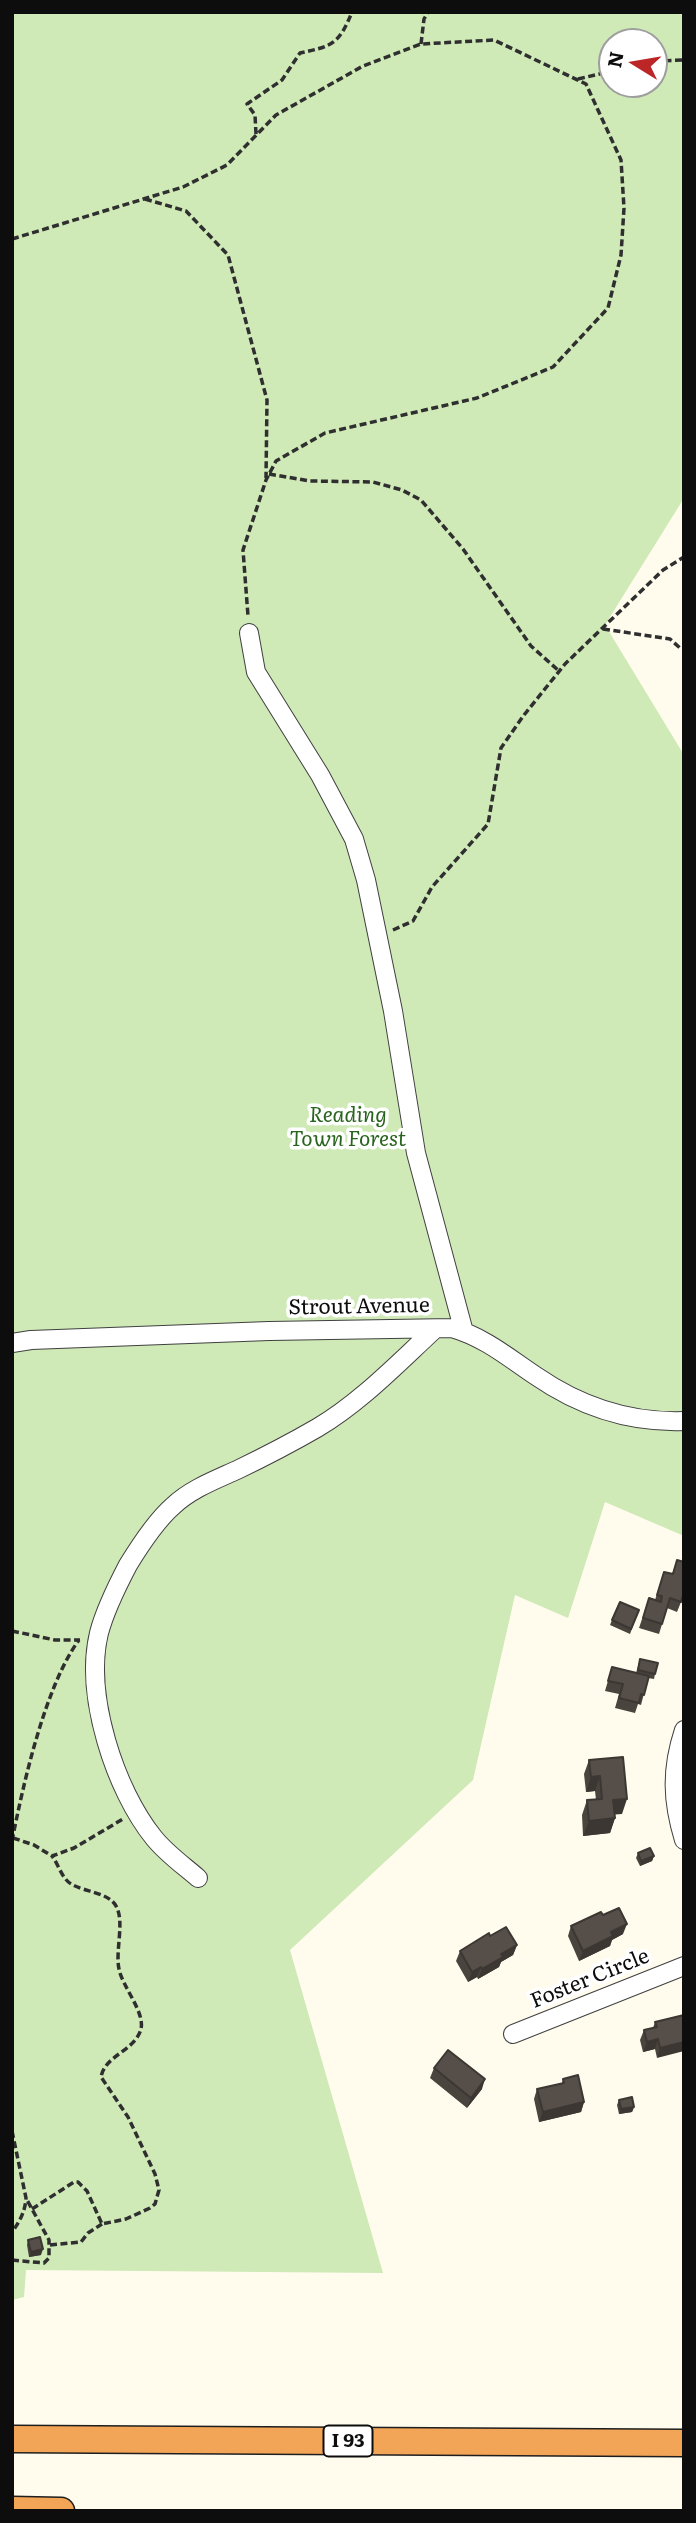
<!DOCTYPE html>
<style>
body{margin:0}
#map{position:relative;width:696px;height:2523px;overflow:hidden;background:#fffced;font-family:Literata,serif}
canvas{display:block}
.frame{position:absolute;inset:0;border:14px solid #0d0d0d;pointer-events:none}
.north{position:absolute;left:598px;top:28px;width:70px;height:70px;box-sizing:border-box;background:#fff;border:2px solid #9e9e9e;border-radius:50%;rotate:281deg;font-size:19px;font-weight:700;line-height:28px;text-align:center;color:#0d0d0d}
.north::after{content:'';display:block;margin:auto;width:24px;height:32px;background:#bc2626;clip-path:polygon(50% 0,100% 100%,50% 72%,0 100%)}
</style>
<div id="map">
<canvas width="696" height="2523"></canvas>
<div class="frame"></div>
<div class="north">N</div>
</div>
<script>
const g = document.querySelector('canvas').getContext('2d');
g.lineJoin = 'round';
function fillPath(path, color) { g.fillStyle = color; g.fill(path, 'evenodd'); }
function trace(path, color, width, dash) { g.strokeStyle = color; g.lineWidth = width; g.lineCap = dash ? 'butt' : 'round'; g.setLineDash(dash || []); g.stroke(path); }
function write(font, color, halo, rows, align = 'center') {
  g.font = font + ' Literata,serif'; g.lineWidth = 7; g.setLineDash([]); g.textBaseline = 'middle'; g.strokeStyle = halo; g.fillStyle = color; for (const [text, x, y, turn = 0] of rows) {
    g.save(); g.translate(x, y); g.rotate((+turn || 0) * Math.PI / 180); g.textAlign = isNaN(turn) ? turn : align; if (halo) g.strokeText(text, 0, 0); g.fillText(text, 0, 0); g.restore();
  }
}
fillPath(new Path2D(`
 M12 12H684V498L605 625 684 755V1536L605 1502 568 1618 515 1595 473 1780 290 1950 383 2273 26 2270 24 2297 12 2300ZM612 42H654V84H612Z`), '#cfe9b7');
const minor = new Path2D(`
 M249 633 256 672 320 775 354 839 366 880 393 1011 416 1153 464 1332
 M12 1343 31 1340 269 1331 452 1328C484 1337 509 1358 536 1376 581 1407 629 1423 684 1421
 M684 1730C671 1769 672 1801 684 1840
 M198 1878C183 1865 167 1854 154 1838 115 1790 84 1695 99 1633 105 1610 117 1586 128 1565 139 1547 157 1520 173 1506 191 1489 215 1480 237 1470 264 1457 291 1443 317 1428 361 1402 398 1363 435 1329
 M513 2034 684 1966`);
const highway = new Path2D(`
 M12 2439 684 2443
 M12 2510 61 2511`);
trace(minor, '#404040', 20);
trace(highway, '#1e1e1e', 29);
trace(new Path2D(`
 M421 44 424 19 428 12
 M654 61 684 60
 M578 79 612 71
 M256 134 255 115 247 104 282 80 300 53C333 46 339 44 352 12
 M145 199 186 211 228 255 267 400 266 478
 M12 239 183 187 227 165 276 115 363 66 421 44 494 40 586 84 621 160 624 208 621 255 608 308 553 367 477 398 325 433 276 461 266 480 243 550 248 616
 M269 474 310 481 373 482 402 490 421 500 463 549 531 646 559 671
 M603 629 670 639 680 648H684
 M393 930 413 921 432 887 488 824 501 748 524 715 565 664 663 570 684 557
 M12 1631 55 1640H80
 M13 1838 34 1845 52 1856 74 1848 123 1819
 M12 1841C23 1785 45 1686 79 1640
 M12 2131 26 2198C25 2212 20 2221 12 2232
 M32 2209 74 2182H78L87 2191 102 2224 126 2219 150 2208 155 2204 159 2190 155 2174 128 2117 101 2077C105 2055 135 2051 141 2029 145 2012 122 1986 119 1969 115 1951 125 1921 116 1906 109 1893 86 1892 73 1885 62 1880 59 1865 52 1856
 M50 2245 81 2242 88 2233 102 2224
 M12 2260 44 2263 49 2258V2240L27 2200`), '#2f2f2f', 3.5, [7, 3.5]);
trace(minor, '#fff', 18);
trace(highway, '#f3a557', 26);
fillPath(new Path2D(`
 M677 1560 681 1602 677 1612 667 1608 659 1634 639 1628 649 1598 655 1600 664 1572 672 1574Z
 M639 1610 630 1634 610 1625 612 1620Z
 M640 1659 655 1674 654 1679 648 1678 641 1705 638 1704 635 1713 615 1708 619 1694 605 1691 612 1667 636 1673Z
 M589 1760 622 1814H615V1818L610 1833 583 1836 582 1815 587 1800H596L595 1791 586 1792 584 1774Z
 M638 1853 654 1856 652 1861 640 1866 636 1858Z
 M603 1915 623 1934 612 1940 610 1946 579 1961 568 1936 571 1926Z
 M490 1936 517 1945 513 1955 501 1962 499 1967 478 1979 477 1977 468 1982 456 1961 460 1951Z
 M684 2015 657 2058 655 2049 643 2052 640 2040 644 2030 653 2028 655 2022Z
 M434 2068 482 2089 467 2108 430 2078Z
 M563 2079 584 2102 581 2112 539 2122 534 2099 537 2089 562 2083Z
 M619 2100 634 2107 632 2112 619 2114 617 2105Z
 M28 2240 41 2255 29 2257 27 2245Z
 M684 2292V2324H682V2296Z`), '#4a443f');
fillPath(new Path2D(`
 M600 1776 595 1791 586 1792 591 1777Z
 M627 1799 622 1814 608 1815 613 1800Z
 M615 1818 610 1833 583 1836 589 1821Z
 M654 1856 652 1861 640 1866 641 1861Z
 M627 1924 623 1934 612 1940 610 1946 579 1961 583 1951 611 1932Z
 M517 1945 513 1955 501 1962 499 1967 478 1979 482 1969 501 1954Z
 M481 1967 477 1977 468 1982 472 1972Z
 M658 2039 655 2049 643 2052 647 2042Z
 M684 2042V2051L657 2058 660 2048Z
 M485 2079 482 2089 467 2108 471 2098Z
 M584 2102 581 2112 539 2122 543 2112Z
 M634 2107 632 2112 619 2114 621 2109Z
 M43 2249 41 2255 29 2257 31 2252Z`), '#3c3733');
const building = new Path2D(`
 M677 1560 684 1562V1592L681 1602 670 1598 662 1624 643 1618 649 1598 661 1602 662 1596 657 1595 664 1572 673 1574Z
 M620 1602 639 1610 631 1629 612 1620Z
 M640 1659 658 1663 655 1674 638 1670Z
 M612 1667 649 1676 644 1695 641 1694 639 1703 619 1698 623 1684 608 1681Z
 M623 1757 627 1799 613 1800 615 1818 589 1821 587 1800 602 1799 600 1776 591 1777 589 1760Z
 M650 1848 654 1856 641 1861 638 1853Z
 M619 1908 627 1924 611 1932 613 1936 583 1951 571 1926 601 1912 603 1915Z
 M506 1927 517 1945 501 1954 503 1957 482 1969 481 1967 472 1972 460 1951 489 1933 490 1936Z
 M684 2015V2042L660 2048 658 2039 647 2042 644 2030 657 2027 655 2022Z
 M448 2050 485 2079 471 2098 434 2068Z
 M578 2075 584 2102 543 2112 537 2089 564 2083 563 2079Z
 M632 2097 634 2107 621 2109 619 2100Z
 M40 2237 43 2249 31 2252 28 2240Z`);
fillPath(building, '#564f49');
trace(building, '#3c3733', 2);
for (const [x, y, w] of [
 [348,2441,49]
]) { const box = new Path2D(); box.roundRect(x - w / 2, y - 15.5, w, 31, 5); g.fillStyle = '#fff'; g.fill(box); trace(box, '#0d0d0d', 2); }
write('bold 19px', '#0d0d0d', null, [
 ["I 93",348,2441]
]);
write('italic 21px', '#29641e', '#fff', [
 ["Reading",348,1116],
 ["Town Forest",348,1140]
]);
write('21px', '#0d0d0d', '#fff', [
 ["Strout Avenue",359,1307,-1],
 ["Foster Circle",590,1979,-22]
]);
</script>
